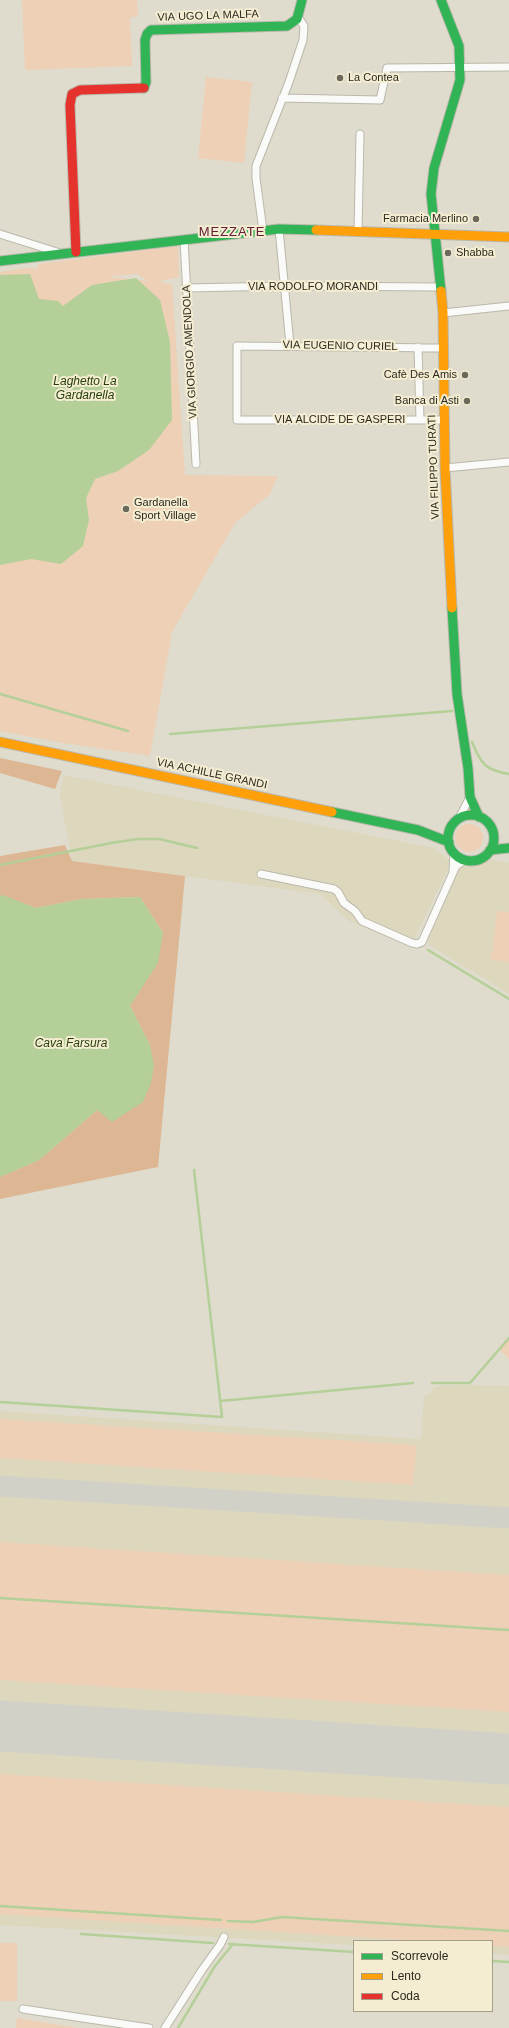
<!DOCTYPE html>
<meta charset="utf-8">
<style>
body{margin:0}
#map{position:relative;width:509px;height:2028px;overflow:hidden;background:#dfdccd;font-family:Helvetica,sans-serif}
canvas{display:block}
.legend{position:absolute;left:353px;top:1940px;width:140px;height:72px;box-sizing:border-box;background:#f4edd1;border:1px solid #a49f8a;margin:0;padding:5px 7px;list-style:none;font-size:12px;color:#2c291f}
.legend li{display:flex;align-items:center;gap:8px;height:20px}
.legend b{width:20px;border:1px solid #a49f8a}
</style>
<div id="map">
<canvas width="509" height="2028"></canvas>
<ul class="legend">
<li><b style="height:5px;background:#30b455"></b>Scorrevole</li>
<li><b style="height:5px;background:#ff9f0a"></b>Lento</li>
<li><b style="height:5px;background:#e5322d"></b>Coda</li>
</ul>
</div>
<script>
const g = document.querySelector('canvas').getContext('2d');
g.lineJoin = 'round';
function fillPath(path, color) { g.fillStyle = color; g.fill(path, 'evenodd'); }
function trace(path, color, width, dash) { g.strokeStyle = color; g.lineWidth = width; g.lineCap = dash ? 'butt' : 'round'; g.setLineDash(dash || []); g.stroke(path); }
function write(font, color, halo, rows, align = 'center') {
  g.font = font + ' Helvetica,sans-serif'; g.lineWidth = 4; g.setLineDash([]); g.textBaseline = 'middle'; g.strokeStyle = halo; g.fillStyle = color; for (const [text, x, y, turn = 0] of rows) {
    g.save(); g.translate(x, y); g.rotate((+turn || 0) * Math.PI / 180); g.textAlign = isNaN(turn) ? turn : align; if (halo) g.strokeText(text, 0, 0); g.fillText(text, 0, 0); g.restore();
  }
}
fillPath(new Path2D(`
 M63 775 434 848 449 860 448 869 415 938 402 943 349 921 320 894 72 861 60 796Z
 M489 859 509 863V994L429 945 427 940 456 870 465 865H480Z
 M471 1385 509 1386V1955L492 1954V1941H354V1945L0 1925V1411L421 1439 424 1396 430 1394 433 1388 438 1386Z`), '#ddd7be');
fillPath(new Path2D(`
 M22 0H137L138 17H130L132 66 25 70Z
 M206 77 252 82 244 163 198 158Z
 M178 246 179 277 157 282 172 284 185 475 278 476 270 494 235 523 172 632 150 756 63 743 0 731V272L26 268 37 269 39 264ZM138 274 147 281 111 277V276Z
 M455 838a14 14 0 1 1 28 0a14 14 0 1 1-28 0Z
 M497 911 509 912V962L491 960Z
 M509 1339V1359L500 1350Z
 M0 1419 417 1445 413 1485 0 1458Z
 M0 1542 509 1575V1712L0 1680Z
 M0 1774 509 1807V1947L492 1946V1941H420L0 1914Z
 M0 1943H17V2001H0Z
 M17 2018 79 2028H16Z`), '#edd0b6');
fillPath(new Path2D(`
 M0 758 62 771 55 789 0 773Z
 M65 845 72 861 185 876 158 1167 0 1199V1177L39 1160 97 1110 150 1045 130 1006 143 985 163 933 140 897 82 899 36 908 0 896V856Z`), '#ddb693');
fillPath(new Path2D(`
 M30 274 39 299 58 301 63 306 92 285 136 278 160 300 170 342 172 420 149 450 118 471 95 479 86 498 89 520 83 546 61 564 31 559 0 565V275Z
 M3 895 36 908 82 899 140 897 163 933 158 963 130 1006 150 1045 154 1065 151 1083 143 1102 112 1122 97 1110 39 1160 0 1177V896Z`), '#b4cf98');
trace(new Path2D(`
 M0 694 128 731
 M170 734 452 711
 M472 742C481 764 485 770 509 774
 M0 865 111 843 138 839H159L197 848
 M428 950 509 999
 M432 1383H470L509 1338
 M220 1401 413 1383
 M0 1402 222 1417 194 1170
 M0 1598 509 1630
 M0 1906 221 1920
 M228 1921 253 1922 282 1917 509 1931
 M81 1934 213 1943
 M229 1944 354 1952
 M492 1961 509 1962
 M178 2028 215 1966 233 1944`), '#b4cf98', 2.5);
trace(new Path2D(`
 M0 1486 509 1518`), '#d2d1c8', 21);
trace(new Path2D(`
 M0 1726 509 1759`), '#d2d1c8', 51);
const street = new Path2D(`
 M282 98 380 100 387 68 509 67
 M279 229 290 345
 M263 231 256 178V166L289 82 303 40 304 26 298 17
 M358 232 360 134
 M0 234 57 252
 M184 240 196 464
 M186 288 285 286 440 287
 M443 313 509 306
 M418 347 420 420
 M443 348 237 346V420H444
 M445 468 509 462
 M458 820 470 797
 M453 871 454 853
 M261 874 334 889 338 892 344 903 355 911 362 921 412 943 417 944 422 942 456 866 465 860
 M23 2009 149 2028
 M165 2028 202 1970 220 1945 224 1937`);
const fast = new Path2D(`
 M144 88 146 82 145 40 147 34 151 30 287 26 297 19 302 0
 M0 261 279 229 316 230
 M441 291 431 194 434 168 460 80 459 46 441 0
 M452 608 457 694 468 768 470 797 479 817
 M332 812 418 830 449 842
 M448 838a23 23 0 1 1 46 0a23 23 0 1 1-46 0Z
 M490 850 509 848`);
const slow = new Path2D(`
 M316 230 509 237
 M441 291 443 313 445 468 452 608
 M0 742 332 812`);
const jam = new Path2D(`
 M76 252 70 105 72 94 80 90 144 88`);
trace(street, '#bab8ab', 9);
trace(fast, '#bab8ab', 11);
trace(slow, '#bab8ab', 11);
trace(jam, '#bab8ab', 11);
trace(street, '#fafaf8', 7);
trace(fast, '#30b455', 9);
trace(slow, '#ff9f0a', 9);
trace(jam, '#e5322d', 9);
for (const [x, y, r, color] of [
 [340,78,4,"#6b685c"],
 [476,219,4,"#6b685c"],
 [448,253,4,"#6b685c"],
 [465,375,4,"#6b685c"],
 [467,401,4,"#6b685c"],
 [126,509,4,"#6b685c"]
]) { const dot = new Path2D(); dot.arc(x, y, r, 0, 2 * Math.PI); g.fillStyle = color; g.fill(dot); trace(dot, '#f4edd1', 1.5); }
write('11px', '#2c291f', '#f4edd1', [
 ["VIA UGO LA MALFA",208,16,-2],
 ["VIA RODOLFO MORANDI",313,287],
 ["VIA EUGENIO CURIEL",340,346,1],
 ["VIA GIORGIO AMENDOLA",190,352,-93],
 ["VIA ALCIDE DE GASPERI",340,420],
 ["VIA FILIPPO TURATI",434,467,-92],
 ["VIA ACHILLE GRANDI",212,774,12]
]);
write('11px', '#2c291f', '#f4edd1', [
 ["La Contea",348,78],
 ["Farmacia Merlino",468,219,"right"],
 ["Shabba",456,253],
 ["Cafè Des Amis",457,375,"right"],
 ["Banca di Asti",459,401,"right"],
 ["Gardanella",134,503],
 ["Sport Village",134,516]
], 'left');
write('italic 12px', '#253e0a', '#f4edd1', [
 ["Laghetto La",85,382],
 ["Gardanella",85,396],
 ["Cava Farsura",71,1044]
]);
g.letterSpacing = '1px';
write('13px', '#632038', '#f4edd1', [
 ["MEZZATE",232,232]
]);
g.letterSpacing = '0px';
</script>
